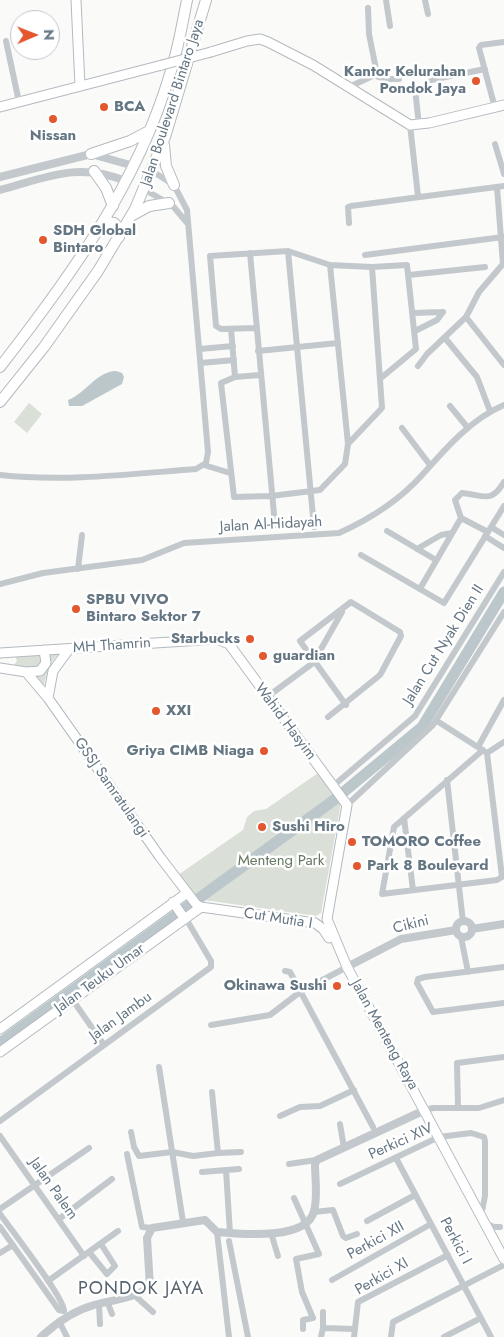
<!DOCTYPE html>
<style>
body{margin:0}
#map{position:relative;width:504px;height:1337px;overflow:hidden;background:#fafaf8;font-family:Jost,sans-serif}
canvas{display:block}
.north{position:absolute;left:10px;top:10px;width:50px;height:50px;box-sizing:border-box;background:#fff;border:1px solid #c1c8cd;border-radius:50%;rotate:89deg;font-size:14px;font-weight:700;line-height:20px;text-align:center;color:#657683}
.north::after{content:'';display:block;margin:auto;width:18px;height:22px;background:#e4572e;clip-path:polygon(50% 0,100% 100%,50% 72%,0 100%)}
</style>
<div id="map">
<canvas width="504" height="1337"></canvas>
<div class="north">N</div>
</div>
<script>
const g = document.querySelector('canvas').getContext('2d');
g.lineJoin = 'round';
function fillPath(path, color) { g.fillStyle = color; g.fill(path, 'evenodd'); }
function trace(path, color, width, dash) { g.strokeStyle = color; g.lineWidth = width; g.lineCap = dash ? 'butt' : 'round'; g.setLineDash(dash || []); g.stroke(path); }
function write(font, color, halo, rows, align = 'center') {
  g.font = font + ' Jost,sans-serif'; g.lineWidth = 5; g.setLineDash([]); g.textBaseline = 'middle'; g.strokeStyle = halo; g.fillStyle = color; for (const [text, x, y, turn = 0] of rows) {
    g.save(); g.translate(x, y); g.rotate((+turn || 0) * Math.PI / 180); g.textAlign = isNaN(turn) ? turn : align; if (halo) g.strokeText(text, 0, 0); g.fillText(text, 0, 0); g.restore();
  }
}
fillPath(new Path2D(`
 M29 403 42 414 27 433 14 422Z
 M61 651 49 665 43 688 19 667 14 665 17 661 14 654Z
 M318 773 341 803 321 913 316 916 197 899 178 875 243 830 247 817 254 811 266 809Z`), '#dadfd7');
fillPath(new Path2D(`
 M116 371 122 373 124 377 122 384 82 406H69L68 400C85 394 97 371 116 371Z`), '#bbc7cb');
trace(new Path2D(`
 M0 1043 334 800 422 727 504 592`), '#bbc7cb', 11);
const secondary = new Path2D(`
 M76 0 80 86
 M211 52 247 41 260 39 268 42 313 65 410 125 429 123 504 105
 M0 107 162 65
 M0 653 217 639 229 644 347 805 327 919 347 967 504 1259
 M0 668 26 672 40 671 46 663 44 650
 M26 672 48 698 160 857 196 904 201 907 315 923 323 929 329 938
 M48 698 53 671 69 649
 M173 902 184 918
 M0 1029 187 893
 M0 1052 201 907`);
const primary = new Path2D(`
 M164 145 166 166 174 185
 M91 154 130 141 149 131
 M94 171 106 188 113 206
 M133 215 149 206 169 203
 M101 226 107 222 114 223 119 228V237
 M0 367C70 277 137 185 170 74 178 50 182 25 187 0
 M0 402 44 347 98 271 135 209 165 137 206 0`);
trace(secondary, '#b3babf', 11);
trace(primary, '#b5babe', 12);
trace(new Path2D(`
 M386 0 390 26
 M425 0 428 14
 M6 41 19 102
 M376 76 384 79H399
 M431 80 485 69
 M349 87 377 74 369 34 368 8
 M415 89 419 125
 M495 108 479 48 481 45 504 42
 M410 125 418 196
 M495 144 504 174
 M145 190 172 205 188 224
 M349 223 348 207 351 206 504 186
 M288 251 314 527
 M250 253 275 525
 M365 255 503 237
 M330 265 348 444
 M409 275 485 267
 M413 313 443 312
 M466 317 504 365
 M256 328 221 329 216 326 210 256 288 251 330 265 372 267 407 265 416 349 381 378
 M231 329 235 377
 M415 331 437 320 443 312
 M445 338 477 377 490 411
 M200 349 233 346
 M258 351 338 343
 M201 363 234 360
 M418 366 427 354 466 317 479 292 503 264 497 187
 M260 375 235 377 221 383 234 497 271 496 320 490 345 464 348 444 382 408 372 267
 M450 406 468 428
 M402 428 430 465
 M204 465 230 473
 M0 475C65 482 131 474 196 469L206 463 208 452 187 210 174 185 152 171
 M491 527 504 535
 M387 531 436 560
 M488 532 461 518 455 500 462 493C484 495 491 504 504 482
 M485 536 504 548
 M417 549 441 535 452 533
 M361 555 444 603 504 506
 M78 569 82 535
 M0 584 43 573 142 560 184 543 339 533C370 519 400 500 423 474 446 448 471 419 504 405
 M421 587 461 518
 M267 697 313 663 342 612
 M328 717 380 675 401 636 400 632 351 602 300 641 346 705
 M437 721 487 753 502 877 497 880 382 894 394 827 483 750
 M478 747 504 700
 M487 753 504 742
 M447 780 463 922
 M333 786 415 716 504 572
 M347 805 433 725 504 612
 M404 818 413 890
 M461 937 468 972
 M504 967 425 977 418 979 417 983 433 1012 504 1003
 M285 971 290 972 373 1127
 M72 999 104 1045
 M211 1025 270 1015 300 992 347 967
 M159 1067 183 1222
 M458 1107 457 1063 504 1057
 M425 1110 433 1108H479L504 1100
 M280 1116 300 1107 320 1106 354 1090
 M0 1121 211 967V961L185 917
 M340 1124 344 1148
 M131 1132 134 1147 139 1156 172 1152 193 1156 218 1153 212 1092
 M0 1136 84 1256
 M218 1153 241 1152
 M127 1154 142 1227 152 1228
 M396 1158 491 1337
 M289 1164 316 1160
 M226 1170 230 1233
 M202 1172 239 1169
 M340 1184 439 1137 471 1133 484 1137 485 1141V1196L481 1216
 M294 1198 319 1254 296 1259 302 1292 313 1318 303 1320V1329
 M0 1209 89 1148
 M314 1212 333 1210 343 1236 346 1238 357 1234
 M0 1214C10 1228 65 1299 64 1311
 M59 1219 112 1179
 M367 1221 415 1195
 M485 1223 494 1227H500
 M0 1227 59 1310 64 1311
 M217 1232 229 1337
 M271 1233 278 1256
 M229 1241 248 1337
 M89 1252 107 1274 115 1266 101 1244
 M0 1253 13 1245
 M332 1280 431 1224
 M48 1281 118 1231
 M133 1294 153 1312
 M107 1301 112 1314
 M99 1304 100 1324
 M59 1321 67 1337
 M323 1328V1312
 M321 1337 323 1328 355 1329
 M354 1337 358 1302 448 1255
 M391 1337 393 1322 504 1265
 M444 1337 481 1318`), '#c3c8cc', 6);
trace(new Path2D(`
 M0 177 91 154 134 166
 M0 190C48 177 77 162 126 181
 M456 929a8 8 0 1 1 16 0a8 8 0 1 1-16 0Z
 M472 929 504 924
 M347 967 401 939 456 930
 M41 1337C57 1322 73 1311 94 1305 112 1300 135 1298 150 1287L147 1238 152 1228 205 1220 217 1232C240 1234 307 1241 314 1211 318 1197 315 1179 315 1164L317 1160 425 1110`), '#c3c8cc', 8);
trace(secondary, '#fff', 9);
trace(primary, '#fff', 10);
const secondaryBridge = new Path2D(`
 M162 65 211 52`);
trace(secondaryBridge, '#b3babf', 11, []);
trace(secondaryBridge, '#fff', 9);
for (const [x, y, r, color] of [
 [476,81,5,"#e4572e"],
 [104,107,5,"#e4572e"],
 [53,119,5,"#e4572e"],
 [43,240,5,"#e4572e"],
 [76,609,5,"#e4572e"],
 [250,639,5,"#e4572e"],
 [263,656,5,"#e4572e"],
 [156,711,5,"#e4572e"],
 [264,751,5,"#e4572e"],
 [262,827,5,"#e4572e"],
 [352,842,5,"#e4572e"],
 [357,866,5,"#e4572e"],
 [337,986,5,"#e4572e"]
]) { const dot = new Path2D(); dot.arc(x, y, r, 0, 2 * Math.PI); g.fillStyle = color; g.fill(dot); trace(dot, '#fff', 2); }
write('bold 15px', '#657683', '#fff', [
 ["Kantor Kelurahan",466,72,"right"],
 ["Pondok Jaya",466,89,"right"],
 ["BCA",114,107],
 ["Nissan",53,136,"center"],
 ["SDH Global",53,231],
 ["Bintaro",53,248],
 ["SPBU VIVO",86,600],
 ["Bintaro Sektor 7",86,617],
 ["Starbucks",240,639,"right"],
 ["guardian",273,656],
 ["XXI",166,711],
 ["Griya CIMB Niaga",254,751,"right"],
 ["Sushi Hiro",272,827],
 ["TOMORO Coffee",362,842],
 ["Park 8 Boulevard",367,866],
 ["Okinawa Sushi",327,986,"right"]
], 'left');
write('15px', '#657683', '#fff', [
 ["Jalan Boulevard Bintaro Jaya",173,103,-72],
 ["Jalan Al-Hidayah",271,525,-3],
 ["Jalan Cut Nyak Dien II",444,645,-58],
 ["MH Thamrin",112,646,-4],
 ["Wahid Hasyim",285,722,53],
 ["GSSJ Samratulangi",111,788,55],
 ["Cut Mutia I",278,919,9],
 ["Cikini",411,925,-14],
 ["Jalan Teuku Umar",100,979,-36],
 ["Jalan Jambu",121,1017,-36],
 ["Jalan Menteng Raya",384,1035,61],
 ["Perkici XIV",401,1142,-24],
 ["Jalan Palem",53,1189,55],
 ["Perkici XII",376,1241,-29],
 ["Perkici I",455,1241,62],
 ["Perkici XI",382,1277,-30]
]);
write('15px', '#687a64', '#fff', [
 ["Menteng Park",281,861]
]);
g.letterSpacing = '1px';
write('18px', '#57646e', '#fff', [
 ["PONDOK JAYA",141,1290]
]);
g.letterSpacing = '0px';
</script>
